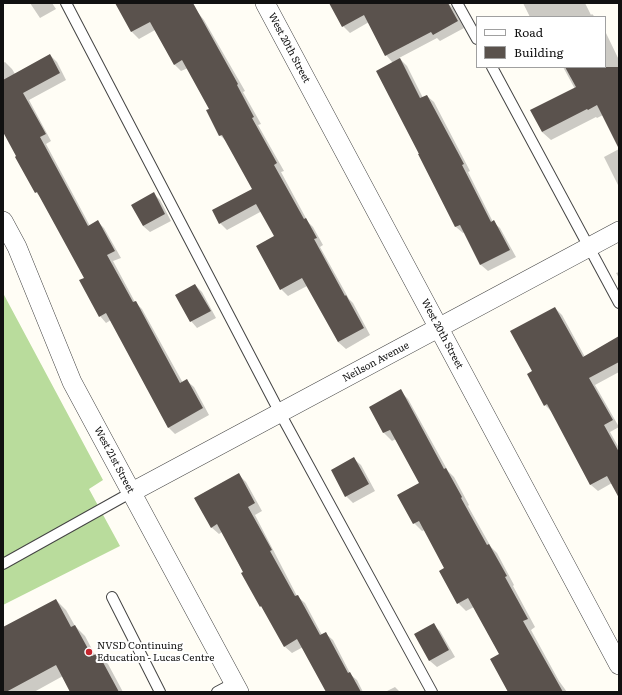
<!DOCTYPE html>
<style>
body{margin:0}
#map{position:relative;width:622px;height:695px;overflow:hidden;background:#fffdf5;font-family:Literata,serif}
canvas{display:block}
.frame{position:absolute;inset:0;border:4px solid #111;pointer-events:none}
.legend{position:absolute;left:476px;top:16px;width:130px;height:52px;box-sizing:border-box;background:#fff;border:1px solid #a0a0a0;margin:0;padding:5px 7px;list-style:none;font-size:12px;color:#111}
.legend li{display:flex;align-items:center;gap:8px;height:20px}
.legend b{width:20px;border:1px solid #a0a0a0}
</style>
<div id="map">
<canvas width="622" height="695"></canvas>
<div class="frame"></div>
<ul class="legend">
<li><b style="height:5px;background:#fff"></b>Road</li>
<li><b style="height:11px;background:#5a524d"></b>Building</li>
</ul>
</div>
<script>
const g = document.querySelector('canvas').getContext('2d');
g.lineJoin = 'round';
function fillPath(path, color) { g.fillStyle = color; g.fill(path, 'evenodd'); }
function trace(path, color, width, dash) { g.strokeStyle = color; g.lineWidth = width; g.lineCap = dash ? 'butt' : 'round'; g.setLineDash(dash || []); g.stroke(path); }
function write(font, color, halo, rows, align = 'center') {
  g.font = font + ' Literata,serif'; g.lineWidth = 4; g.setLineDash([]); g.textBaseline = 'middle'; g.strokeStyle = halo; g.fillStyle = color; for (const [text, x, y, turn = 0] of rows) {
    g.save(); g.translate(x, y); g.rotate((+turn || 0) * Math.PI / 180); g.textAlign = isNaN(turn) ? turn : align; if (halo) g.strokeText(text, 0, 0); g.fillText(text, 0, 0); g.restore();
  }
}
fillPath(new Path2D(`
 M3 293 103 480 89 489 120 546 3 605Z`), '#b9dc9c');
fillPath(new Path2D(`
 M30 3H52L56 9 40 18Z
 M116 3H190L204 20 245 91 243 92 261 124 258 125 284 171 281 172 308 222 313 227 323 245 320 247 349 299 353 303 370 335 346 349 338 342 307 286 288 296 281 289 275 236 262 211 227 230 220 223 253 189 227 142 220 135 210 109 188 68 181 71 174 64 155 30 139 39 132 32Z
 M330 3H448L454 9 464 28 440 41 437 38 399 58 407 66 423 98 427 96 434 102 470 171 468 172 493 222 500 228 516 257 488 271 481 265 465 232 463 233 456 227 419 155 393 63 386 55 369 22 350 33 343 26Z
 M523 3H585L591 15 592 14 595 17H530Z
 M605 31 619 60V146L603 115 597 118 596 117 551 140 542 132 575 89 563 67H605Z
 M50 55 57 62 66 80 29 100 51 141 46 144 90 226 98 222 104 228 121 258 113 261 135 302 142 309 183 383 187 381 194 387 209 415 175 434 168 427 111 320 106 323 100 316 85 278 41 198 36 192 3 130V63L5 62 12 69 15 74Z
 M619 149V187L604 157Z
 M154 194 160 200 171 221 150 232 143 226Z
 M619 272V278L616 273Z
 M195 285 202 292 216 318 197 328 191 321Z
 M555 308 562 315 585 357 619 338V372L595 385 619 427 610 432 619 448V495L612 483 598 491 591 485 552 412 545 405 533 371Z
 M400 391 408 399 448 471 454 477 469 505 468 506 491 547 497 553 514 585 513 586 535 627 531 630 559 681 567 692H520L474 607 466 611 458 603 446 569 425 530 422 531 414 523 420 483 396 439 392 441 384 433 371 407Z
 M354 459 361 465 375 491 353 503 346 496Z
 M239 475 246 482 262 511 255 515 297 596 305 603 322 635 325 633 333 640 351 675 357 680 363 692H328L303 647 292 653 284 646 265 610 261 606 222 532 219 534 211 527Z
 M56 600 66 610 75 626 85 636 95 655 98 654 108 664 123 692H71L63 676 34 692H3V628Z
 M433 625 440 631 455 657 437 667 430 661 416 634Z
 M395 687 400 692H385Z`), '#0003');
fillPath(new Path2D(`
 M115 3H193L238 84 237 85 254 117 252 118 277 163 274 165 304 219 306 218 317 238 314 239 345 296 346 295 364 328 338 342 302 278 280 290 256 246 274 236 256 204 219 224 212 210 252 189 222 135 219 136 206 110 209 109 182 60 174 65 150 22 131 32Z
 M329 3H448L458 21 433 35 431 32 385 56 364 15 342 27Z
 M50 54 60 73 23 93 46 134 40 137 88 226 98 220 115 251 107 255 133 302 136 301 180 383 187 379 203 408 168 428 106 313 99 317 79 280 84 278 37 192 35 193 15 157 16 156 3 132V80Z
 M400 58 420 98 427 95 464 164 462 165 491 222 494 220 510 250 480 265 460 225 455 227 418 154H419L376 71Z
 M565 67H619V149L597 105 588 110 587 109 542 132 530 110 576 87Z
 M154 192 165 214 143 226 131 205Z
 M195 284 211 311 190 322 175 295Z
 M555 307 583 357 619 336V362L589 378 613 420 604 425 619 452V498L607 476 590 485 547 404 544 406 527 374 532 371 510 331Z
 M401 389 444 469 446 468 462 497 461 498 487 545 489 544 507 576 505 577 528 619 523 621 563 692H508L490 659 499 654 468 598 457 604 439 571 444 568 419 521 413 524 397 495 419 483 390 430 383 433 369 407Z
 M354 457 369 484 345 497 331 470Z
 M239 473 255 503 248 507 272 550 270 551 295 596 298 595 320 635 326 632 348 673 350 672 361 692H326L297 639 284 647 261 606 260 607 241 573 243 572 217 524 211 528 194 498Z
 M56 599 71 627 75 625 92 656 98 653 119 692H70L56 665 6 692H3V627Z
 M434 623 449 650 429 661 414 634Z`), '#5a524d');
const lane = new Path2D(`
 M66 3 280 413 432 692
 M457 3 477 39
 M492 67 619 303
 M3 564 132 492
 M112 597 160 692
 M217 692 234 683`);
const street = new Path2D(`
 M265 3 619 665
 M3 221 17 247 72 382 239 692
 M132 492 619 231`);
trace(lane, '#444', 12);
trace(street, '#444', 20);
trace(lane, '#fff', 10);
trace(street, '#fff', 19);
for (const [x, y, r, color] of [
 [89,652,4,"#c4262e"]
]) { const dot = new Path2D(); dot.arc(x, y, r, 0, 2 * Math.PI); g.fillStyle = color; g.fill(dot); trace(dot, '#fff', 1.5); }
write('10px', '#111', '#fff', [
 ["West 20th Street",289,48,62],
 ["West 20th Street",442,334,62],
 ["Neilson Avenue",376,362,-28],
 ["West 21st Street",114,460,62]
]);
write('10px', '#111', '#fff', [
 ["NVSD Continuing",97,646],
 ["Education - Lucas Centre",97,658]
], 'left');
</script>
